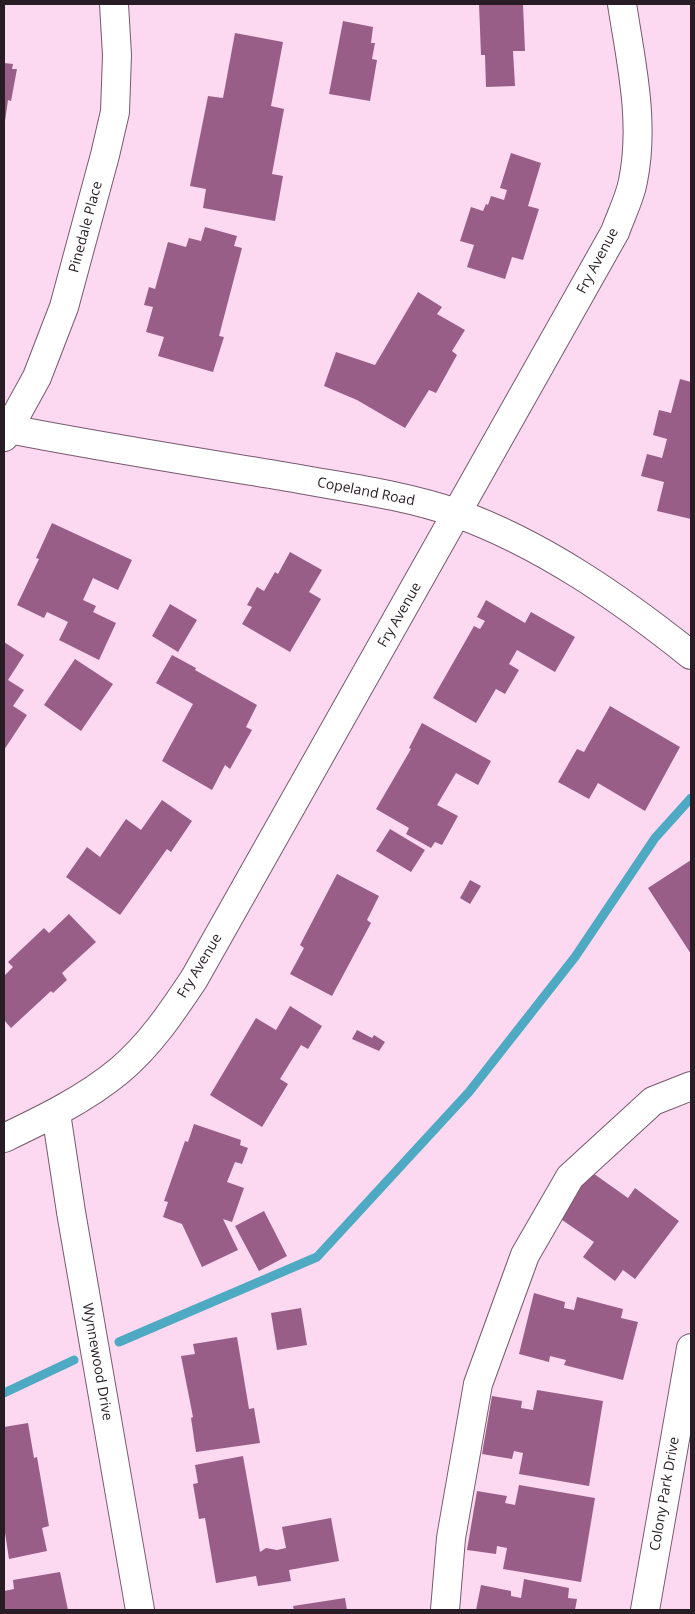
<!DOCTYPE html>
<style>
body{margin:0}
#map{position:relative;width:695px;height:1614px;overflow:hidden;background:#fcd9f1;font-family:"Open Sans",sans-serif}
canvas{display:block}
.frame{position:absolute;inset:0;border:5px solid #291d25;pointer-events:none}
</style>
<div id="map">
<canvas width="695" height="1614"></canvas>
<div class="frame"></div>
</div>
<script>
const g = document.querySelector('canvas').getContext('2d');
g.lineJoin = 'round';
function trace(path, color, width, dash) { g.strokeStyle = color; g.lineWidth = width; g.lineCap = dash ? 'butt' : 'round'; g.setLineDash(dash || []); g.stroke(path); }
function fillPath(path, color) { g.fillStyle = color; g.fill(path, 'evenodd'); }
function write(font, color, halo, rows, align = 'center') {
  g.font = font + ' "Open Sans",sans-serif'; g.lineWidth = 5; g.setLineDash([]); g.textBaseline = 'middle'; g.strokeStyle = halo; g.fillStyle = color; for (const [text, x, y, turn = 0] of rows) {
    g.save(); g.translate(x, y); g.rotate((+turn || 0) * Math.PI / 180); g.textAlign = isNaN(turn) ? turn : align; if (halo) g.strokeText(text, 0, 0); g.fillText(text, 0, 0); g.restore();
  }
}
trace(new Path2D(`
 M119 1342 317 1257 469 1092 575 957 655 838 691 798
 M4 1393 74 1360`), '#4daac2', 9);
fillPath(new Path2D(`
 M479 4H523L525 51H513L515 86 486 87 485 55H481Z
 M343 21 373 27 371 43H375L372 59 377 60 370 101 329 94Z
 M235 33 283 42 271 106 284 109 272 174 283 176 275 221 203 208 206 189 190 186 208 96 223 98Z
 M4 63 13 64 12 69H17L11 101 8 100 5 121Z
 M511 153 541 163 528 206 539 209 523 260 512 257 505 279 467 267 474 245 460 241 471 207 483 211 486 204 488 205 491 196 504 200 507 190 500 188Z
 M205 227 237 236 234 246 242 248 219 336 224 337 213 372 158 356 164 337 146 332 153 307 144 305 149 287 155 289 168 242 186 247 189 238 201 241Z
 M418 292 442 307 437 314 465 330 452 351 457 355 436 393 429 390 405 428 357 400 324 386 336 352 375 365Z
 M680 379 691 382V519L657 511 664 482 641 476 647 454 662 458 667 439 653 435 659 410 671 413Z
 M52 523 132 560 118 590 93 578 83 600 96 606 93 612 116 623 99 660 59 640 68 622 47 612 44 618 17 605 39 559 36 558Z
 M290 552 322 570 309 592 321 599 290 652 242 624 252 607 247 605 257 587 264 591 275 572 278 574Z
 M486 600 525 623 531 612 575 637 555 672 517 650 509 664 519 670 505 694 496 689 476 723 433 698 474 626 480 629 485 621 477 617Z
 M170 604 197 620 178 652 152 636Z
 M4 642 24 655 8 680 24 690 13 706 27 715 4 750Z
 M172 655 196 668 195 670 257 705 246 727 252 730 230 769 225 765 212 790 162 761 193 704 156 683Z
 M75 659 113 684 81 731 44 705Z
 M610 706 680 747 645 811 598 783 589 799 558 782 577 749 584 752Z
 M422 723 491 761 478 785 456 773 437 805 458 816 442 845 435 842 431 848 406 834 409 828 376 809 411 749 409 748Z
 M162 800 192 821 171 852 167 849 120 915 66 877 87 847 100 857 126 819 141 830Z
 M390 829 425 850 411 872 376 851Z
 M691 860V954L648 888Z
 M337 874 379 896 367 920 371 923 332 996 290 974 304 948 300 945Z
 M470 880 481 886 470 904 460 898Z
 M69 914 96 942 62 973 67 980 53 993 51 991 11 1028 4 1020V976L13 967 8 962 44 928 49 933Z
 M290 1006 322 1026 308 1049 301 1045 280 1079 288 1084 262 1127 210 1095 256 1018 276 1030Z
 M357 1030 372 1038 374 1035 385 1042 379 1051 352 1039Z
 M194 1124 241 1140 240 1145 248 1148 242 1164 235 1162 227 1182 244 1188 232 1222 223 1219 238 1250 202 1267 182 1224 163 1217 168 1202 164 1201 185 1141 188 1142Z
 M590 1171 628 1198 635 1188 679 1221 635 1279 623 1270 615 1281 583 1257 594 1242 555 1215Z
 M264 1211 287 1256 259 1271 235 1226Z
 M534 1293 565 1302 564 1308 574 1310 577 1297 623 1309 621 1318 638 1322 623 1380 564 1365 566 1360 550 1356 549 1362 519 1354Z
 M301 1308 307 1345 277 1350 271 1313Z
 M237 1337 249 1409 254 1408 260 1443 196 1452 191 1418 193 1417 181 1356 195 1354 193 1344Z
 M537 1390 603 1401 589 1486 519 1474 523 1453 514 1451 512 1459 482 1454 492 1396 522 1401 521 1408 533 1410Z
 M28 1423 34 1458 37 1457 49 1526 42 1528 47 1551 9 1559 4 1526V1427Z
 M243 1456 260 1552 266 1548 277 1550 286 1548 282 1527 331 1518 339 1561 289 1570 291 1581 258 1586 256 1576 216 1583 205 1518 199 1519 193 1484 198 1483 195 1465Z
 M519 1485 595 1498 581 1582 503 1569 507 1548 497 1546 496 1554 467 1550 477 1491 507 1496 505 1503 515 1505Z
 M60 1572 68 1610H4V1591L14 1589 13 1580Z
 M524 1579 569 1588 568 1598 577 1599 575 1610H476L481 1585 511 1591V1596L521 1598Z
 M345 1598 347 1610H294L293 1606Z`), '#985e87');
const minor = new Path2D(`
 M4 428C100 447 197 462 294 478 348 488 404 495 456 513 542 544 621 599 691 655
 M4 437 37 377 64 307 105 155 115 112 117 55 114 4
 M56 1113 71 1212 140 1610
 M4 1138C44 1119 85 1099 119 1071 150 1045 172 1012 194 979L615 232C621 215 630 198 633 181 645 122 631 62 622 4
 M445 1610 451 1538 478 1384 525 1255 570 1177 653 1101 691 1086
 M645 1610 691 1348`);
trace(minor, '#78596e', 30);
trace(minor, '#fff', 28);
write('14px', '#291d25', '#fff', [
 ["Pinedale Place",86,227,-75],
 ["Fry Avenue",598,261,-62],
 ["Copeland Road",366,492,11],
 ["Fry Avenue",400,615,-60],
 ["Fry Avenue",200,966,-59],
 ["Wynnewood Drive",97,1362,80],
 ["Colony Park Drive",665,1494,-80]
]);
</script>
